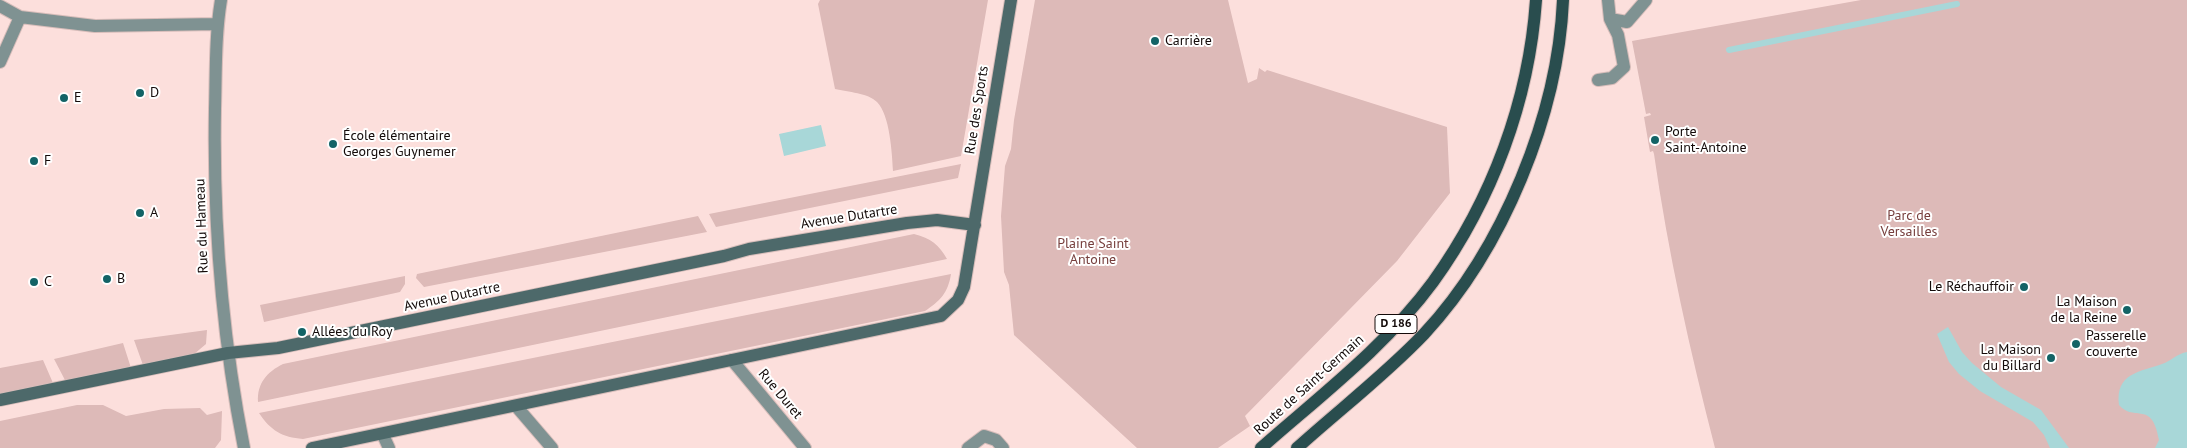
<!DOCTYPE html>
<meta charset="utf-8">
<style>
body{margin:0}
canvas{display:block;background:#fcdfdc}
</style>
<canvas width="2187" height="448"></canvas>
<script>
const g = document.querySelector('canvas').getContext('2d');
g.lineJoin = 'round';
function fillPath(path, color) { g.fillStyle = color; g.fill(path, 'evenodd'); }
function trace(path, color, width, dash) { g.strokeStyle = color; g.lineWidth = width; g.lineCap = dash ? 'butt' : 'round'; g.setLineDash(dash || []); g.stroke(path); }
function write(font, color, halo, rows, align = 'center') {
  g.font = font + ' "PT Sans",sans-serif'; g.lineWidth = 4; g.setLineDash([]); g.textBaseline = 'middle'; g.strokeStyle = halo; g.fillStyle = color; for (const [text, x, y, turn = 0] of rows) {
    g.save(); g.translate(x, y); g.rotate((+turn || 0) * Math.PI / 180); g.textAlign = isNaN(turn) ? turn : align; if (halo) g.strokeText(text, 0, 0); g.fillText(text, 0, 0); g.restore();
  }
}
fillPath(new Path2D(`
 M820 0H988L961 156 893 171C892 153 890 115 877 102 868 93 848 92 835 89L818 4Z
 M1035 0H1228L1248 83 1257 79 1259 68 1265 72 1267 70 1447 127 1450 193 1397 261 1245 416 1250 426 1218 448H1137L1014 335 1009 285 1004 272 1001 216 1005 166 1011 149 1014 120Z
 M1861 0H2187V448H1715C1690 351 1668 253 1654 154L1653 151 1650 152 1644 117 1651 115 1650 113 1646 114 1632 41Z
 M961 164 958 178 716 227 709 214Z
 M698 216 707 232 424 287 416 278 417 274Z
 M914 234C931 238 939 245 947 259L258 402C257 383 267 372 283 364Z
 M951 274C948 293 940 301 925 311L303 439C282 437 271 431 259 413Z
 M405 276V284L400 292 264 322 260 305Z
 M207 330 206 344 193 355 143 365 134 340Z
 M123 343 131 368 66 382 54 359Z
 M43 360 53 383 0 394V368Z
 M77 405H103L126 416 164 409 200 408 207 415 222 411 221 440 215 448H0V421Z`), '#ddbab8');
fillPath(new Path2D(`
 M821 125 826 146 784 156 779 134Z
 M1948 327 1962 352 1972 363 2001 387 2041 410 2069 448H2050L2044 435 2033 422 1980 391 1959 374 1949 362 1937 334Z
 M2187 352V448H2155L2159 440C2152 399 2135 423 2119 405 2115 373 2140 372 2162 364 2171 361 2178 353 2187 352Z`), '#a8d7d8');
trace(new Path2D(`
 M1729 50 1957 4`), '#a8d7d8', 6);
const minor = new Path2D(`
 M221 0C215 36 216 73 215 109 213 224 222 336 244 448
 M0 6 20 17 95 26 217 24
 M1610 19 1627 22 1646 0
 M0 62 20 17
 M1598 80 1612 78 1624 67 1618 35 1610 19 1608 0
 M732 360 805 448
 M516 406 552 448
 M383 435 389 448
 M968 448 984 436 996 440 1003 448`);
const secondary = new Path2D(`
 M0 400 228 353 278 348 724 256 749 249 907 223 937 220 975 225
 M312 448 941 316 958 300 964 287 1011 0`);
const primary = new Path2D(`
 M1261 448C1320 396 1386 346 1433 282 1492 200 1529 101 1536 0
 M1297 448C1339 410 1385 375 1424 334 1503 249 1558 115 1563 0`);
trace(minor, '#d7bdba', 14);
trace(secondary, '#d7bdba', 14);
trace(primary, '#d7bdba', 14);
trace(minor, '#7f9292', 12);
trace(secondary, '#4d696a', 12);
trace(primary, '#294d4e', 12);
for (const [x, y, r, color] of [
 [1155,41,5,"#136366"],
 [140,93,5,"#136366"],
 [64,98,5,"#136366"],
 [1655,140,5,"#136366"],
 [333,144,5,"#136366"],
 [34,161,5,"#136366"],
 [140,213,5,"#136366"],
 [107,279,5,"#136366"],
 [34,282,5,"#136366"],
 [2024,287,5,"#136366"],
 [2127,310,5,"#136366"],
 [302,332,5,"#136366"],
 [2076,344,5,"#136366"],
 [2051,358,5,"#136366"]
]) { const dot = new Path2D(); dot.arc(x, y, r, 0, 2 * Math.PI); g.fillStyle = color; g.fill(dot); trace(dot, '#fff', 2); }
for (const [x, y, w] of [
 [1396,324,42]
]) { const box = new Path2D(); box.roundRect(x - w / 2, y - 9.5, w, 19, 4); g.fillStyle = '#fff'; g.fill(box); trace(box, '#130a09', 1); }
write('bold 12px', '#130a09', null, [
 ["D 186",1396,324]
]);
write('14px', '#130a09', '#fff', [
 ["Carrière",1165,41],
 ["D",150,93],
 ["E",74,98],
 ["Porte",1665,132],
 ["Saint-Antoine",1665,148],
 ["École élémentaire",343,136],
 ["Georges Guynemer",343,152],
 ["F",44,161],
 ["A",150,213],
 ["B",117,279],
 ["C",44,282],
 ["Le Réchauffoir",2014,287,"right"],
 ["La Maison",2117,302,"right"],
 ["de la Reine",2117,318,"right"],
 ["Allées du Roy",312,332],
 ["Passerelle",2086,336],
 ["couverte",2086,352],
 ["La Maison",2041,350,"right"],
 ["du Billard",2041,366,"right"]
], 'left');
write('14px', '#130a09', '#fff', [
 ["Rue des Sports",977,110,-81],
 ["Avenue Dutartre",849,217,-9],
 ["Rue du Hameau",202,226,-92],
 ["Avenue Dutartre",452,297,-12],
 ["Route de Saint-Germain",1309,385,-42],
 ["Rue Duret",780,394,50]
]);
write('14px', '#763e3c', '#fff', [
 ["Parc de",1909,216],
 ["Versailles",1909,232],
 ["Plaine Saint",1093,244],
 ["Antoine",1093,260]
]);
</script>
